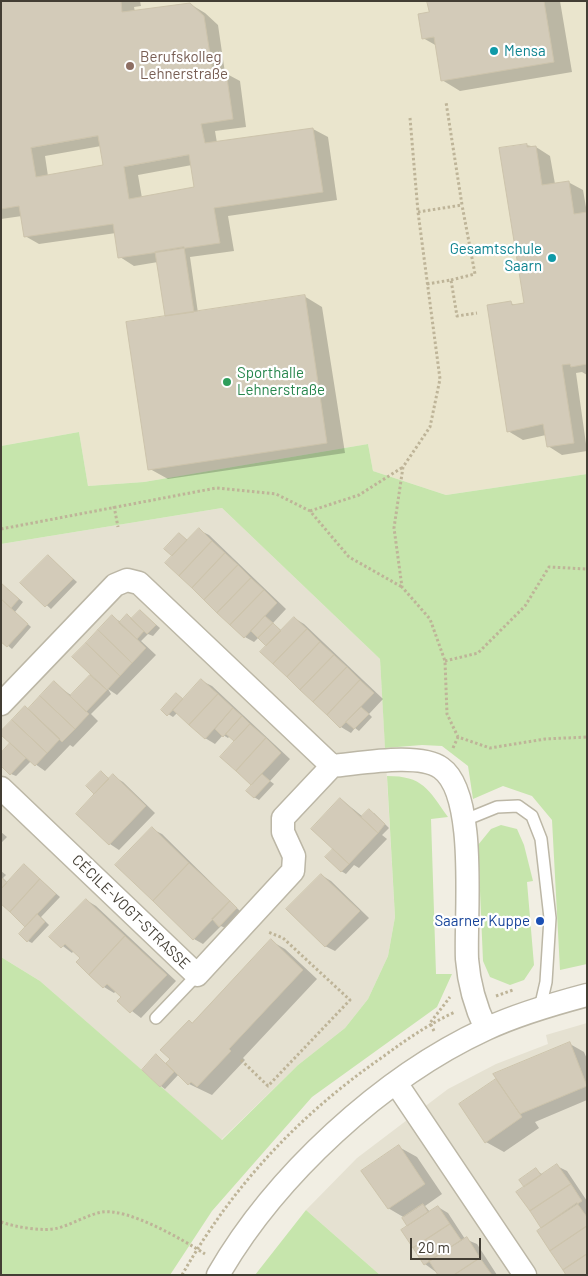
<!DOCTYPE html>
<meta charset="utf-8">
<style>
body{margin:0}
#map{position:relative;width:588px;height:1276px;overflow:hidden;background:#f1eee3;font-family:Barlow,sans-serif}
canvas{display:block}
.frame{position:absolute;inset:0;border:2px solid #433e34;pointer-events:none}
.scale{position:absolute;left:410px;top:1238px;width:71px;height:22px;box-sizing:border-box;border:2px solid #433e34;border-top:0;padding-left:6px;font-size:15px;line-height:18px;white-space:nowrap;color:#433e34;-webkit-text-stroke:4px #fff;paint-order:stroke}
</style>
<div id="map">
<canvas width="588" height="1276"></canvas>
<div class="frame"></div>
<div class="scale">20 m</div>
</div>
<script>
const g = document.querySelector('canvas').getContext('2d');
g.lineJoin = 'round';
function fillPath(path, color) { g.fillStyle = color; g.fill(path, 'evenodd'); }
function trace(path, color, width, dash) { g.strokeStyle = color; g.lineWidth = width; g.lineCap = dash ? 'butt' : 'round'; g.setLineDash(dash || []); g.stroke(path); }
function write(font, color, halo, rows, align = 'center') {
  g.font = font + ' Barlow,sans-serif'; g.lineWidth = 4.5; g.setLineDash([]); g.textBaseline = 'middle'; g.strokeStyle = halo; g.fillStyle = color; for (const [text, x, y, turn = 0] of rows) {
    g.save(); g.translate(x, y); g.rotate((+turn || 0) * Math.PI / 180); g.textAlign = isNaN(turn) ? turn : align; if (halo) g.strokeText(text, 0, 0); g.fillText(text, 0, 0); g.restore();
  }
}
fillPath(new Path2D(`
 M222 508 380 659 395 917 388 956 368 999 345 1028 298 1065 221 1140 40 981 1 957V544Z
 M587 1023V1275H380L306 1210 357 1158 448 1089 496 1064 548 1044 546 1035Z`), '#e5e1d1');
fillPath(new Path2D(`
 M1 1H587V474L446 495 373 471 368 444 144 482 88 486 79 432 1 446Z`), '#eae5cd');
fillPath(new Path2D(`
 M79 432 88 486 144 482 368 444 373 471 446 495 587 474V964L560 970 552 820 532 796 503 786 473 799 468 766 442 746 422 745 385 748 380 659 222 508 1 544V446Z
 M387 776C423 776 428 789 448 817L431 819 436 974H452L437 1007 312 1097 212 1211 170 1275H1V957L40 981 222 1140 298 1065 345 1028 368 999 388 956 395 917Z
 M501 825 517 829 524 845 533 881 527 882 534 965 524 980 510 985 490 977 483 961 478 845 491 829Z
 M306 1210 380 1275H255Z`), '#c6e5ac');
fillPath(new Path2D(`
 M1 1H140L141 6 134 7 135 12 190 4 205 13 218 25 225 73 240 81 246 127 215 131 217 143 313 129 328 137 337 200 228 216 234 251 190 257 198 313 304 296 322 307 345 453 168 479 150 469 166 318 158 262 134 266 120 257 116 233 39 244 25 236 22 216 1 219ZM101 146 104 166 48 176 45 156ZM192 165 196 188 142 198 138 175Z
 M429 1H560L572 72 460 91 442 80 437 46 423 38 431 13Z
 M526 145 536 147 550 156 555 184 568 182 583 190 587 213V375L582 372 576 373 587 451 562 455 548 446 546 435 523 440 508 431 511 303 516 306 525 305Z
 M199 530 209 535 286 609 273 623 282 631 294 618 304 624 383 699 369 714 372 717 359 731 355 728 351 733 341 727 262 652 268 646 259 637 254 642 245 637 174 556 180 535 188 541Z
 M48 556 77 582 51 609 22 583Z
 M2 585 23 602 15 612 31 627 12 649 1 640Z
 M140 611 160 628 153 636 148 634 141 641 156 655 117 695 108 689 111 694 91 714 98 721 73 747 70 745 45 771 31 761 16 776 11 774V745L29 710 54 683 72 696 90 676 95 679 112 617 121 622 132 619Z
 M202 681 212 686 290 759 270 781 274 784 259 800 254 797 253 785 222 757 236 741 230 736 228 738 223 735 215 744 205 738 178 712 173 717 162 710 176 694 184 700Z
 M101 772 110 779 113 776 123 782 155 813 119 850 110 844 96 794 88 786Z
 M341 799 363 817 374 813 389 828 382 835 387 839 359 868 354 865 346 874 341 871 333 850Z
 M152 829 162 834 241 912 225 928 221 926 203 944 194 939Z
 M1 832 7 837 1 843Z
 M25 866 60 897 41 917 49 925 32 943 28 941 27 927 1 903V871L6 875 3 878 8 883Z
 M321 875 331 881 369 918 335 951 325 946Z
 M86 900 96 906 176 981 141 1018 119 1001 123 997 116 991 114 993 104 987 77 962 82 958 74 950 72 953 51 937Z
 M271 941 285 949 317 979 243 1058 245 1060 212 1095 189 1084 179 1074 165 1089 161 1086 156 1056 167 1064 193 1024Z
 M570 1044 584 1052 587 1059V1100L535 1122 539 1128 504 1152 486 1142 496 1081 500 1082Z
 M399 1147 417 1157 442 1194 425 1206 430 1212 438 1207 448 1213 465 1239 477 1244 497 1275H440L425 1264 405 1218 388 1208Z
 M557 1166 567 1171 587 1201V1275L543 1228 518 1192 526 1187 536 1170 543 1175Z`), '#0003');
const building = new Path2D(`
 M1 1H121L122 12 190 3 204 16 213 73 226 71 233 119 201 124 205 143 313 128 323 192 214 208 220 243 118 258 113 224 24 237 19 206 1 209ZM98 136 103 165 36 177 31 148ZM189 155 194 187 129 199 124 167Z
 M427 1H544L554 62 441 81 434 37 422 39 418 14 429 12Z
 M527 144V147L536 146 542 185 569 181 574 214 587 212V364L571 367 570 364 562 365 574 443 547 447 543 424 507 432 487 305 511 301 512 305 524 303 499 148Z
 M184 247 194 312 165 316 155 252Z
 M305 295 327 443 148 470 126 322Z
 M199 528 212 541 179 576 165 563Z
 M179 533 187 540 172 556 164 549Z
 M212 541 225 553 192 588 179 576Z
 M225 553 238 565 204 600 192 588Z
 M48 555 73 579 45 607 20 583Z
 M238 565 251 578 217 613 204 600Z
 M251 578 264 590 230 625 217 613Z
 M1 583 19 599 11 608 1 599Z
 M264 590 277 603 244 638 230 625Z
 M1 599 28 624 7 647 1 642Z
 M140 610 156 625 147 634 131 619Z
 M127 614 144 631 137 639 119 623Z
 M112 615 146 648 132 663 98 630Z
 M265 616 273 623 258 638 251 631Z
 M294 617 307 629 273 664 260 652Z
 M273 623 281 631 266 646 258 638Z
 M307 629 320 642 287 677 273 664Z
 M98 630 132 663 120 676 86 643Z
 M320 642 334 655 300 690 287 677Z
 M86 643 120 676 107 690 72 657Z
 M334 655 347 667 313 702 300 690Z
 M347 667 360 680 327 715 313 702Z
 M90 675 107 690 86 712 70 696Z
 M201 679 218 694 189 725 173 710Z
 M360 680 374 693 340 728 327 715Z
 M54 681 89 714 75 729 40 696Z
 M176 693 183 699 167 716 161 710Z
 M218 694 233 708 205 739 189 725Z
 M40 696 75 729 62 742 28 709Z
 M25 706 60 739 47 753 12 720Z
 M361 707 369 714 354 729 346 722Z
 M233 708 242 716 223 737 215 729Z
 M242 716 250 724 234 741 226 734Z
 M12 720 47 753 35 766 1 735V731Z
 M250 724 266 738 236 771 220 757Z
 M266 738 281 753 251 785 236 771Z
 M10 743 26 758 10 775 1 766V753Z
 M101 771 109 779 94 794 86 786Z
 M113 774 146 806 109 845 76 814Z
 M262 774 270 781 254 798 246 791Z
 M340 798 378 833 349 864 311 829Z
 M369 809 385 824 378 833 361 817Z
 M152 827 189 863 153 901 115 865Z
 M333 849 349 864 341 872 325 857Z
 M189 863 230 901 193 940 153 901Z
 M24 864 40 879 10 912 1 904V889Z
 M321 874 360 911 325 947 286 909Z
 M1 877 7 883 1 889Z
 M40 879 56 894 25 927 10 912Z
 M86 899 125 936 89 975 76 962 80 958 65 944 61 948 49 937Z
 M230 901 237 908 219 927 212 919Z
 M37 914 45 922 27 942 19 934Z
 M125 936 167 975 130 1013 117 1001 121 997 107 984 103 988 89 975Z
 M271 939 303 970 229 1049 231 1051 197 1087 191 1082 188 1085 166 1063 170 1059 160 1050 189 1020 192 1023Z
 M570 1042 587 1086 520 1114 493 1074Z
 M156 1054 174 1072 160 1087 142 1070Z
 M496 1079 522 1117 485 1143 459 1104Z
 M399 1145 425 1184 388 1209 361 1171Z
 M557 1164 571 1184 530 1211 516 1192Z
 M536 1168 541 1175 524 1187 519 1180Z
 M571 1184 582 1201 541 1228 530 1211Z
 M577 1203 587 1217V1226L550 1251 537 1231Z
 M423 1204 428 1212 407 1226 402 1218Z
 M438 1206 450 1224 413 1248 401 1230Z
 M450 1224 461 1240 424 1265 413 1248Z
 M587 1226V1254L563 1270 550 1251Z
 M467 1237 480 1258 454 1275H438L429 1261Z
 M587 1254V1275H566L563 1270Z
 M480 1258 492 1275H454Z`);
fillPath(building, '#d3cbb9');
trace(building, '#cdc4ac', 1);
const service = new Path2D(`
 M465 820 497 807 518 806 532 816 541 839 550 918 546 982 540 1008
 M156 1018 197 975`);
const minor = new Path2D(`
 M1 704 115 585 127 580 139 583 332 766
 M1 788 197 975 293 871 294 856 283 832V818L332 766C358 764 419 752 441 768 478 794 465 916 467 959 469 985 475 1006 486 1029
 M396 1083 525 1275
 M218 1275C275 1176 382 1077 486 1029 518 1014 553 1004 587 995`);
trace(service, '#bcb7a6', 14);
trace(minor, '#bcb7a6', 25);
trace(new Path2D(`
 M410 118 418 212 440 379 430 427 403 467 394 528 402 587 430 619 445 661 447 714 458 737 490 748 545 739 587 737
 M418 212 462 205 446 102
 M451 280 475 274 462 205
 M427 284 451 280 457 316 477 313
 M114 506 118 527
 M310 511 359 495 403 467
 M1 529 216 488 276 494 310 511 349 557 402 587
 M445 661 478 653 525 606 549 567 587 569
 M453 748 458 737
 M496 996 513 990
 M434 1031 430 1023 450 997
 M241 1060 268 1086 350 1000 283 938 268 932
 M1 1222C15 1227 44 1232 58 1228 73 1224 87 1215 102 1212 128 1208 182 1239 205 1254
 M182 1275C233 1185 300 1114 384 1056 407 1039 429 1024 455 1012`), '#beb498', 3, [2.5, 2.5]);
trace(service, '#fff', 11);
trace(minor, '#fff', 22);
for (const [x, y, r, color] of [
 [494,51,5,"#0f9aa8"],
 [130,66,5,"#8d6e63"],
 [552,258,5,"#0f9aa8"],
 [227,382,5,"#2e9e5b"],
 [540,921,5,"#1a4fb4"]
]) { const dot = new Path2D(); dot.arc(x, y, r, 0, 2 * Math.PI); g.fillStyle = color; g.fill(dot); trace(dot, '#fff', 2); }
write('15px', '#0d838f', '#fff', [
 ["Mensa",504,51],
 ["Gesamtschule",542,249,"right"],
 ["Saarn",542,266,"right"]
], 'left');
write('15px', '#785e54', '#fff', [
 ["Berufskolleg",140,57],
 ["Lehnerstraße",140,74]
], 'left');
write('15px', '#27864d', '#fff', [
 ["Sporthalle",237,373],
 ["Lehnerstraße",237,390]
], 'left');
write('15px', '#433e34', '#fff', [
 ["CÉCILE-VOGT-STRASSE",131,912,44]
]);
write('15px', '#164399', '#fff', [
 ["Saarner Kuppe",530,921]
], 'right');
</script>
